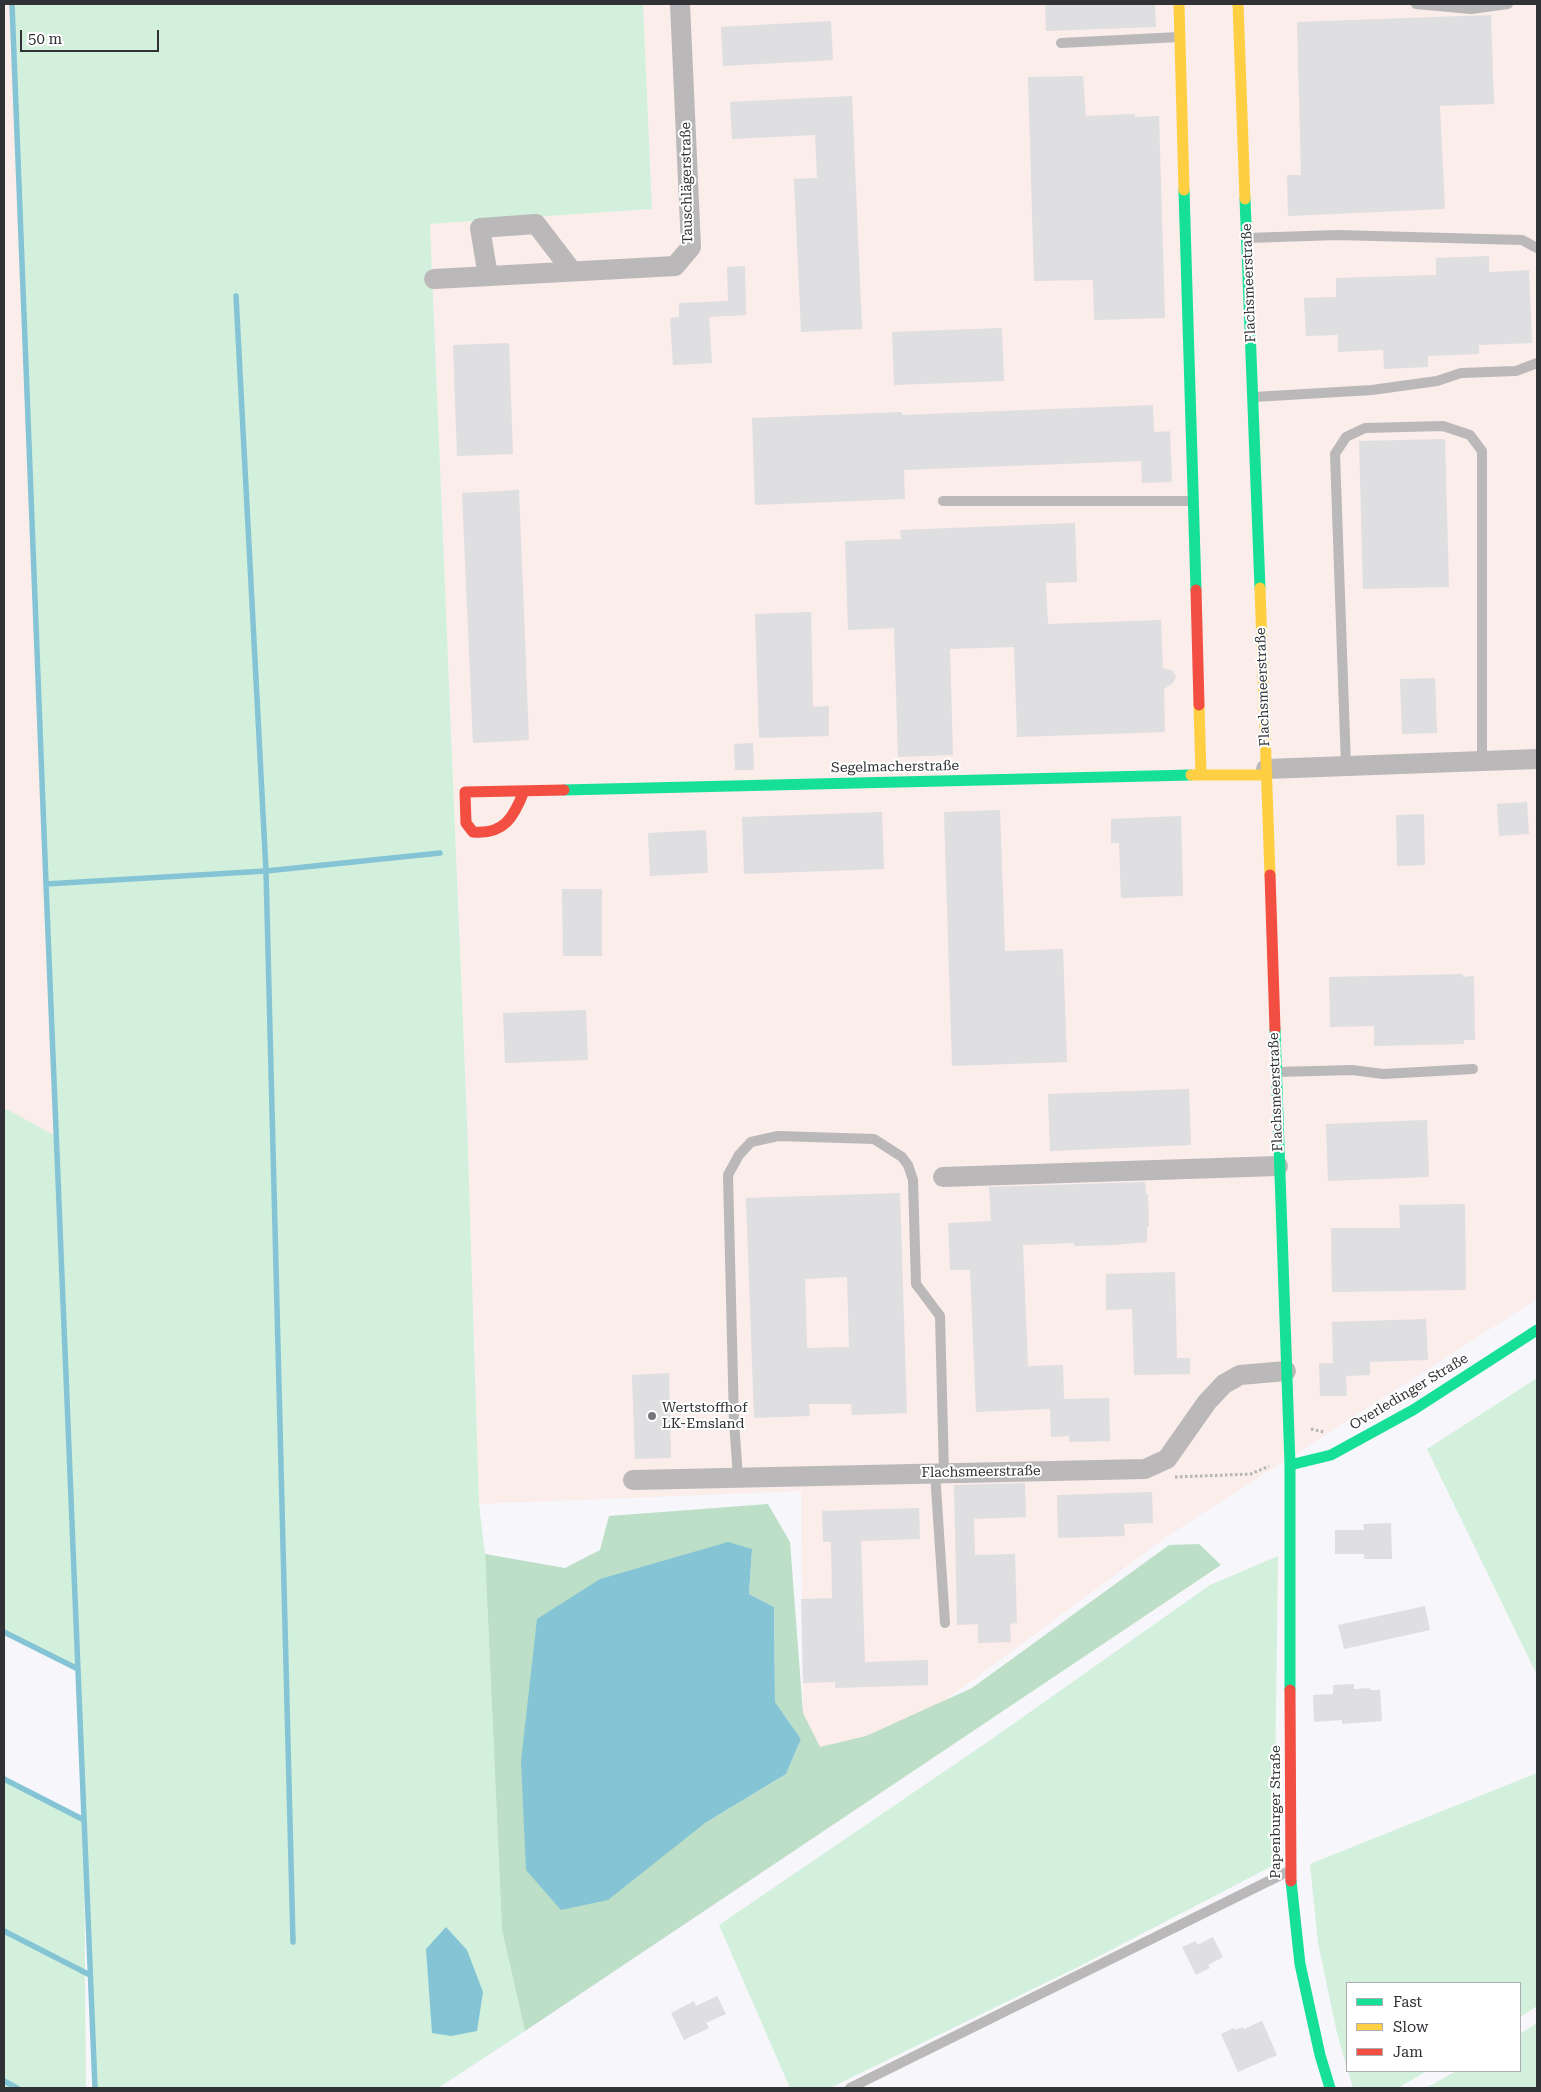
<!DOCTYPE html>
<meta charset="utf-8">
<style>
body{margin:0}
#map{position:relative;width:1541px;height:2092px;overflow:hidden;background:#f6f6fb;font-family:"Roboto Serif",serif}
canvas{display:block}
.frame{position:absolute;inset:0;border:5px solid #303236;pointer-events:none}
.legend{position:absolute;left:1346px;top:1982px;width:175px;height:90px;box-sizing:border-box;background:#fff;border:1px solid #acadaf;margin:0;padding:6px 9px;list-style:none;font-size:15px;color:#303236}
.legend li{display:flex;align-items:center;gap:10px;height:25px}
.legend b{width:25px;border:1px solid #acadaf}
.scale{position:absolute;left:20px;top:30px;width:139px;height:22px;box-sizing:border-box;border:2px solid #303236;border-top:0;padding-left:6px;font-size:15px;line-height:18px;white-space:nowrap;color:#303236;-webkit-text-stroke:4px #fff;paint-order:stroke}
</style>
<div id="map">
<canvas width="1541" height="2092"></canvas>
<div class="frame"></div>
<ul class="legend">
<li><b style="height:6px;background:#16e098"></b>Fast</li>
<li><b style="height:6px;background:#ffcf43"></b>Slow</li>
<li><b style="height:6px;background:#f24e42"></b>Jam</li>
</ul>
<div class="scale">50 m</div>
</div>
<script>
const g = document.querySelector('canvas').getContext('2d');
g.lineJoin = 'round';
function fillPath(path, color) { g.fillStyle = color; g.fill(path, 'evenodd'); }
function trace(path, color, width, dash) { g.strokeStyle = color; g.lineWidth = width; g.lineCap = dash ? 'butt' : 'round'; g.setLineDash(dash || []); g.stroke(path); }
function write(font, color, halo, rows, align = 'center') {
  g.font = font + ' "Roboto Serif",serif'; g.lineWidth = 4; g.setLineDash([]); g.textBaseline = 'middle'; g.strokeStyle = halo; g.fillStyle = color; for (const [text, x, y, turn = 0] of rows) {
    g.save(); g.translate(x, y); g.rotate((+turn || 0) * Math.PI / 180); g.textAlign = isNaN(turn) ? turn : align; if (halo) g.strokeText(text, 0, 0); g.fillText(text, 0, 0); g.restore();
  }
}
fillPath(new Path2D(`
 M4 4H12L56 1136 4 1109Z
 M643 4H1537V1299L1166 1537 804 1805 801 1491 479 1504 467 1120 430 224 652 209Z`), '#faedea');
fillPath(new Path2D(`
 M12 4H643L652 209 430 224 467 1120 479 1504 485 1554 502 1930 525 2031 438 2088H95L84 1842 86 2088H4V1779L84 1819 78 1669 4 1632V1108L56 1136Z
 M1537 1378V1675L1427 1449Z
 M1278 1556 1274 1865 1080 1966 830 2088H790L719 1925 989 1741 1210 1585Z
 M1537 1773V2006L1520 2017V1983H1347V2068L1337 2033 1318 1943 1310 1864Z
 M1537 2023V2088H1426L1456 2071H1520V2034Z
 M1348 2071H1427L1398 2088H1353Z`), '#d3f0dc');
fillPath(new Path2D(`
 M768 1504 790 1542 803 1713 820 1747 866 1736 972 1688 1169 1545 1199 1544 1221 1565 525 2031 502 1930 485 1554 565 1568 600 1550 609 1516ZM752 1549 749 1594 774 1607 775 1702 801 1739 786 1774 705 1823Z`), '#bddfc7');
fillPath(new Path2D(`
 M728 1542 752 1549 749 1594 774 1607 775 1702 801 1739 786 1774 705 1823 608 1900 561 1910 526 1870 521 1761 537 1619 600 1579Z
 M446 1927 467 1950 483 1992 477 2031 451 2036 432 2033 426 1949Z`), '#84c4d5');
trace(new Path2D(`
 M12 4 46 884 266 871 440 853
 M236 296 266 871 293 1942
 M46 884 95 2088
 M4 1632 78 1669
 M4 1779 84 1820
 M4 1931 90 1975
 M4 2081 17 2088`), '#84c4d5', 5.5);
fillPath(new Path2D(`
 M1045 4H1155L1156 27 1046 31Z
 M1491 15 1494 104 1440 106 1445 209 1288 216 1287 175H1301L1297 22Z
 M831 21 833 60 723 66 721 27Z
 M1083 76 1086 116 1134 114 1135 117 1159 116 1165 318 1094 320 1093 280 1034 281 1028 77Z
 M852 96 862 329 801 332 794 179 817 178 815 135 732 139 730 102Z
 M1489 256V272L1529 270 1532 343 1479 345V354L1428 356V367L1384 369 1383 350 1338 352V335L1306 336 1304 298 1336 297V278L1436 275V258Z
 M745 266 746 315 709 317 712 363 673 365 670 318 679 317V303L728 301 727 267Z
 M1002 328 1004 381 894 385 892 332Z
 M509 343 513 454 457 456 453 345Z
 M1153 405 1154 432 1170 431 1172 482 1142 483 1141 461 904 470 905 499 755 505 752 418 902 412V415Z
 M1445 439 1449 587 1363 589 1359 441Z
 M519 490 529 740 473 743 462 493Z
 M1075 523 1077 582 1046 583 1048 624 1161 620 1163 668 1173 671 1176 677 1173 683 1164 689 1165 732 1017 737 1014 647 950 649 953 755 898 757 894 628 848 630 845 541 901 539 900 530Z
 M811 612 813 707 829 706V736L759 738 755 614Z
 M1435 678 1437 733 1402 734 1400 679Z
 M753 743 754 770H735L734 744Z
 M1527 802 1529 834 1499 836 1497 804Z
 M1000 810 1005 951 1063 949 1067 1062 952 1066 944 812Z
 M882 812 884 869 744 874 742 817Z
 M1424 814 1425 865 1397 866 1396 815Z
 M1181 816 1183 896 1121 898 1119 843H1111V819Z
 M706 830 708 873 650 876 648 833Z
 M562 889H602V956H563Z
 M1463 974V977L1474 976 1475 1040H1464V1044L1374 1046V1026L1330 1027 1329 977Z
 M586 1010 588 1060 505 1063 503 1013Z
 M1189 1089 1191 1145 1050 1151 1048 1094Z
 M1427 1120 1429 1177 1328 1181 1326 1124Z
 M1145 1182 1146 1194H1148L1149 1227H1147V1242L1115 1245 1074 1246V1243L1023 1245 1028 1366 1063 1365 1064 1399 1109 1398 1110 1441 1069 1442V1436L1051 1437 1050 1409 976 1412 970 1270H950L948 1223 991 1221 989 1187Z
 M900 1193 907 1413 852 1415 851 1404H809L810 1416 754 1418 746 1198ZM847 1277 849 1347 807 1348 805 1279Z
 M1465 1204 1466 1290 1332 1292 1331 1228H1400L1399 1205Z
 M1175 1272 1177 1358H1190V1374L1134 1375 1132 1309 1106 1310V1274Z
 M1426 1319 1428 1360 1370 1362V1375L1346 1376 1347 1396H1320L1319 1363H1333L1332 1322Z
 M669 1373 671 1458 635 1459 632 1375Z
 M1025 1483 1026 1517 974 1519 975 1555 1015 1554 1017 1623 1010 1624 1011 1642 978 1643V1624L957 1625 954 1485Z
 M1152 1492 1153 1523 1124 1524 1125 1536 1058 1538 1057 1495Z
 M919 1508 920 1539 861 1541 865 1662 928 1660V1685L835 1688V1682L803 1683 801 1599 832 1598 831 1542H823L822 1511Z
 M1391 1523 1392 1559H1364V1554H1335V1530H1364L1363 1524Z
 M1425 1606 1430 1630 1344 1649 1338 1625Z
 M1354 1684V1689L1370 1688V1690H1380L1382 1721 1342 1724V1720L1314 1722 1313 1695 1333 1694V1685Z
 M1213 1937 1223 1957 1208 1965 1210 1968 1196 1975 1182 1947 1196 1941 1197 1945Z
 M717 1996 726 2014 706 2023 709 2028 684 2040 671 2013 694 2001 696 2006Z
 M1262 2021 1277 2055 1238 2072 1221 2034 1234 2028 1235 2030 1243 2027 1244 2029Z`), '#dfdee0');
trace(new Path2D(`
 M1311 1429 1324 1432
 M1175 1477 1251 1474 1269 1466`), '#b5b4b5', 3, [2.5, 2.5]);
trace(new Path2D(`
 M1416 4 1471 9 1508 4
 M1061 43 1179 37
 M1248 238 1337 235 1522 240 1537 248
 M1254 397 1372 390 1437 381 1461 373 1516 371 1537 363
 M943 501H1192
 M1346 766 1335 454 1346 437 1365 428 1443 426 1470 435 1482 451V761
 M1277 1072 1352 1070 1383 1074 1473 1069
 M935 1473 945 1623
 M738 1477 734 1422 728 1175 739 1155 751 1142 778 1136 874 1139 902 1157 908 1165 913 1180 916 1284 940 1316 944 1473
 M850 2088 1289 1871`), '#bab8b9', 10);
trace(new Path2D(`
 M488 276 480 228 536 224 572 271
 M434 279 675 266 691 247 680 4
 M1266 769 1537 759
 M943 1177 1278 1166
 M633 1480 1145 1469 1167 1459 1207 1402 1224 1384 1240 1375 1286 1371`), '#bab8b9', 20);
trace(new Path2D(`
 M1184 190 1196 590
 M1245 199 1260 588
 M564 790 1191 775
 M1275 1029 1290 1465V1690
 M1290 1465 1331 1455 1413 1410 1537 1330
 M1291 1881 1300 1964 1320 2055 1330 2088`), '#16e098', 11);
trace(new Path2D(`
 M1179 4 1184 190
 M1238 4 1245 199
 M1260 588 1270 875
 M1199 705 1201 775
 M1191 775H1267`), '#ffcf43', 11);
trace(new Path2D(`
 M1196 590 1199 705
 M524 791C514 817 504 835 473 832L466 823 465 792 564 790
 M1270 875 1275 1029
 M1290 1690 1291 1881`), '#f24e42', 11);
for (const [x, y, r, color] of [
 [652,1416,5,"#75777b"]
]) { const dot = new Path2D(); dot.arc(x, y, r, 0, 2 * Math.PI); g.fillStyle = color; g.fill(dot); trace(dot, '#fff', 2); }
write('14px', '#303236', '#fff', [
 ["Tauschlägerstraße",687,183,-91],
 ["Flachsmeerstraße",1249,283,-92],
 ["Flachsmeerstraße",1263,687,-92],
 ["Segelmacherstraße",895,767,-1],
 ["Flachsmeerstraße",1276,1092,-92],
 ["Overledinger Straße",1409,1392,-31],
 ["Flachsmeerstraße",981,1472,-1],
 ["Papenburger Straße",1276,1812,-90]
]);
write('14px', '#303236', '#fff', [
 ["Wertstoffhof",662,1408],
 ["LK-Emsland",662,1424]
], 'left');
</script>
